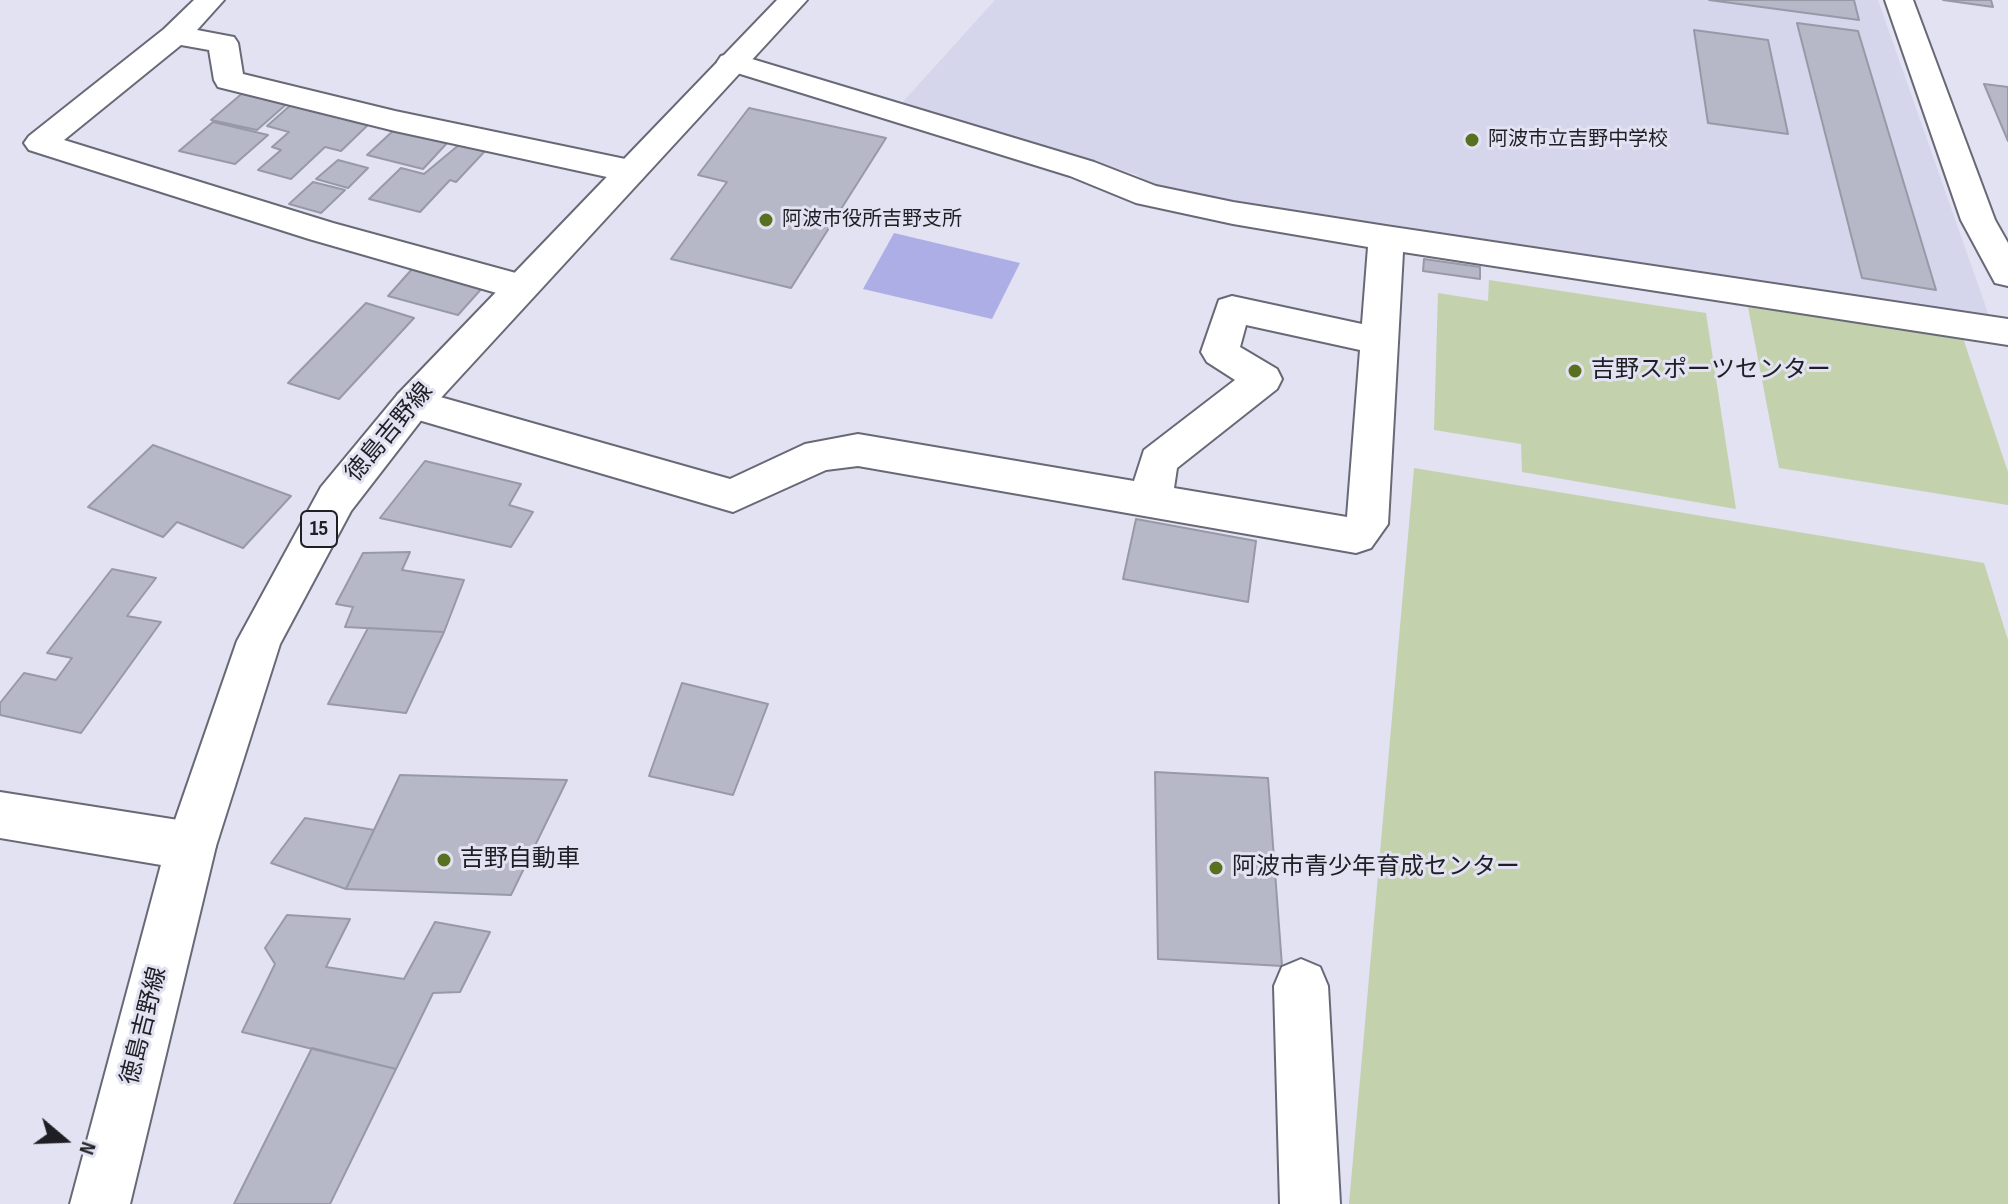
<!DOCTYPE html>
<meta charset="utf-8">
<style>
body{margin:0}
#map{position:relative;width:2008px;height:1204px;overflow:hidden;background:#e2e2f2;font-family:"Sofia Sans Condensed",sans-serif}
canvas{display:block}
.north{position:absolute;left:24px;top:1100px;width:80px;height:80px;-webkit-text-stroke:6px #e2e2f2;paint-order:stroke;rotate:109deg;font-size:22px;font-weight:700;line-height:32px;text-align:center;color:#1e1e24}
.north::after{content:'';display:block;margin:auto;width:28px;height:36px;background:#1e1e24;clip-path:polygon(50% 0,100% 100%,50% 72%,0 100%)}
</style>
<div id="map">
<canvas width="2008" height="1204"></canvas>
<div class="north">N</div>
</div>
<script>
const g = document.querySelector('canvas').getContext('2d');
g.lineJoin = 'round';
function fillPath(path, color) { g.fillStyle = color; g.fill(path, 'evenodd'); }
function trace(path, color, width, dash) { g.strokeStyle = color; g.lineWidth = width; g.lineCap = dash ? 'butt' : 'round'; g.setLineDash(dash || []); g.stroke(path); }
function write(font, color, halo, rows, align = 'center') {
  g.font = font + ' "Sofia Sans Condensed","Noto Sans JP",sans-serif'; g.lineWidth = 6; g.setLineDash([]); g.textBaseline = 'middle'; g.strokeStyle = halo; g.fillStyle = color; for (const [text, x, y, turn = 0] of rows) {
    g.save(); g.translate(x, y); g.rotate((+turn || 0) * Math.PI / 180); g.textAlign = isNaN(turn) ? turn : align; if (halo) g.strokeText(text, 0, 0); g.fillText(text, 0, 0); g.restore();
  }
}
fillPath(new Path2D(`
 M995 0H1878L1989 316 1158 189 1135 174 900 105Z`), '#d5d5ec');
fillPath(new Path2D(`
 M1489 280 1706 313 1736 509 1522 472 1521 444 1434 430 1438 293 1488 301Z
 M1748 307 1963 338 2008 472V505L1779 468Z
 M1414 468 1984 563 2008 640V1204H1349Z`), '#c4d1ad');
fillPath(new Path2D(`
 M894 233 1020 263 992 319 863 289Z`), '#aeaee6');
const building = new Path2D(`
 M1709 0H1854L1859 20Z
 M1943 0H1991L1993 7Z
 M1797 23 1858 31 1936 290 1862 278Z
 M1694 30 1768 40 1788 134 1708 123Z
 M1984 84 2008 87V141Z
 M245 91 290 101 257 130 211 120Z
 M293 103 371 122 341 151 325 147 291 179 258 170 281 150 272 147 289 132 267 126Z
 M749 108 886 138 791 288 671 259 727 182 698 175Z
 M213 122 268 135 235 164 179 151Z
 M394 130 448 142 423 169 367 155Z
 M460 144 486 150 456 182 450 180 420 212 369 199 401 168 424 174Z
 M338 160 368 168 348 188 316 179Z
 M313 182 345 190 321 213 289 204Z
 M1424 259 1480 267V279L1423 271Z
 M413 268 483 287 458 315 388 296Z
 M366 303 414 318 339 399 288 383Z
 M153 445 291 496 243 548 177 522 163 537 88 507Z
 M425 461 521 484 509 505 533 512 511 547 380 518Z
 M1136 519 1256 541 1248 602 1123 579Z
 M410 552 402 570 464 580 444 632 345 627 353 607 336 604 363 553Z
 M112 569 156 578 127 616 161 622 81 733 0 715V703L24 673 56 680 72 658 47 653Z
 M368 628 444 632 406 713 328 704Z
 M682 683 768 704 733 795 649 776Z
 M1155 772 1268 778 1282 966 1158 959Z
 M400 775 567 780 511 895 346 889Z
 M305 818 374 830 346 889 271 863Z
 M287 915 350 919 326 967 404 979 435 922 490 932 460 992 433 993 396 1069 242 1032 275 964 265 948Z
 M312 1048 396 1069 330 1204H234Z`);
fillPath(building, '#b7b8c7');
trace(building, '#9899a7', 2);
const minor = new Path2D(`
 M194 0H224L197 30 234 37 238 43 243 74 395 111 630 160 642 163 647 171 642 179 630 182 395 131 218 87 214 80 209 50 181 45 64 140 333 223 534 278 539 287 534 296 521 300 309 239 29 150 24 143 29 136 164 29Z
 M1885 0H1913L1995 220 2008 243V286L1995 283 1961 220Z
 M732 53 1094 162 1156 186 1233 202 1386 226 2008 319V345L1403 252 1388 524 1371 548 1356 553 858 466 826 470 733 512 398 414 392 404 398 394 412 389 730 479 805 444 858 434 1134 481 1144 450 1235 380 1207 362 1201 352 1219 300 1232 296 1362 324 1368 247 1233 224 1136 203 1070 176 721 68 717 62 721 56ZM1246 325 1360 350 1347 517 1174 488 1177 468 1277 389 1282 379 1277 369 1240 347Z
 M0 792 191 822 209 829 216 846 209 863 191 870 0 838Z
 M1301 959 1320 967 1328 986 1340 1204H1280L1274 986 1282 967Z`);
const major = new Path2D(`
 M777 0H807L426 414 351 511 280 644 216 846 130 1204H70L166 846 237 641 321 487 398 394Z`);
trace(minor, '#686976', 4);
trace(major, '#686976', 4);
fillPath(minor, '#fff');
fillPath(major, '#fff');
for (const [x, y, r, color] of [
 [1472,140,8,"#597020"],
 [766,220,8,"#597020"],
 [1575,371,8,"#597020"],
 [444,860,8,"#597020"],
 [1216,868,8,"#597020"]
]) { const dot = new Path2D(); dot.arc(x, y, r, 0, 2 * Math.PI); g.fillStyle = color; g.fill(dot); trace(dot, '#e2e2f2', 3); }
write('20px', '#1e1e24', '#e2e2f2', [
 ["阿波市立吉野中学校",1488,140],
 ["阿波市役所吉野支所",782,220]
], 'left');
for (const [x, y, w] of [
 [319,529,36]
]) { const box = new Path2D(); box.roundRect(x - w / 2, y - 18, w, 36, 6); g.fillStyle = '#e2e2f2'; g.fill(box); trace(box, '#1e1e24', 2); }
write('bold 22px', '#1e1e24', null, [
 ["15",319,529]
]);
write('24px', '#1e1e24', '#e2e2f2', [
 ["吉野スポーツセンター",1591,371],
 ["吉野自動車",460,860],
 ["阿波市青少年育成センター",1232,868]
], 'left');
write('24px', '#1e1e24', '#e2e2f2', [
 ["徳島吉野線",390,433,-50],
 ["徳島吉野線",145,1026,-76]
]);
</script>
